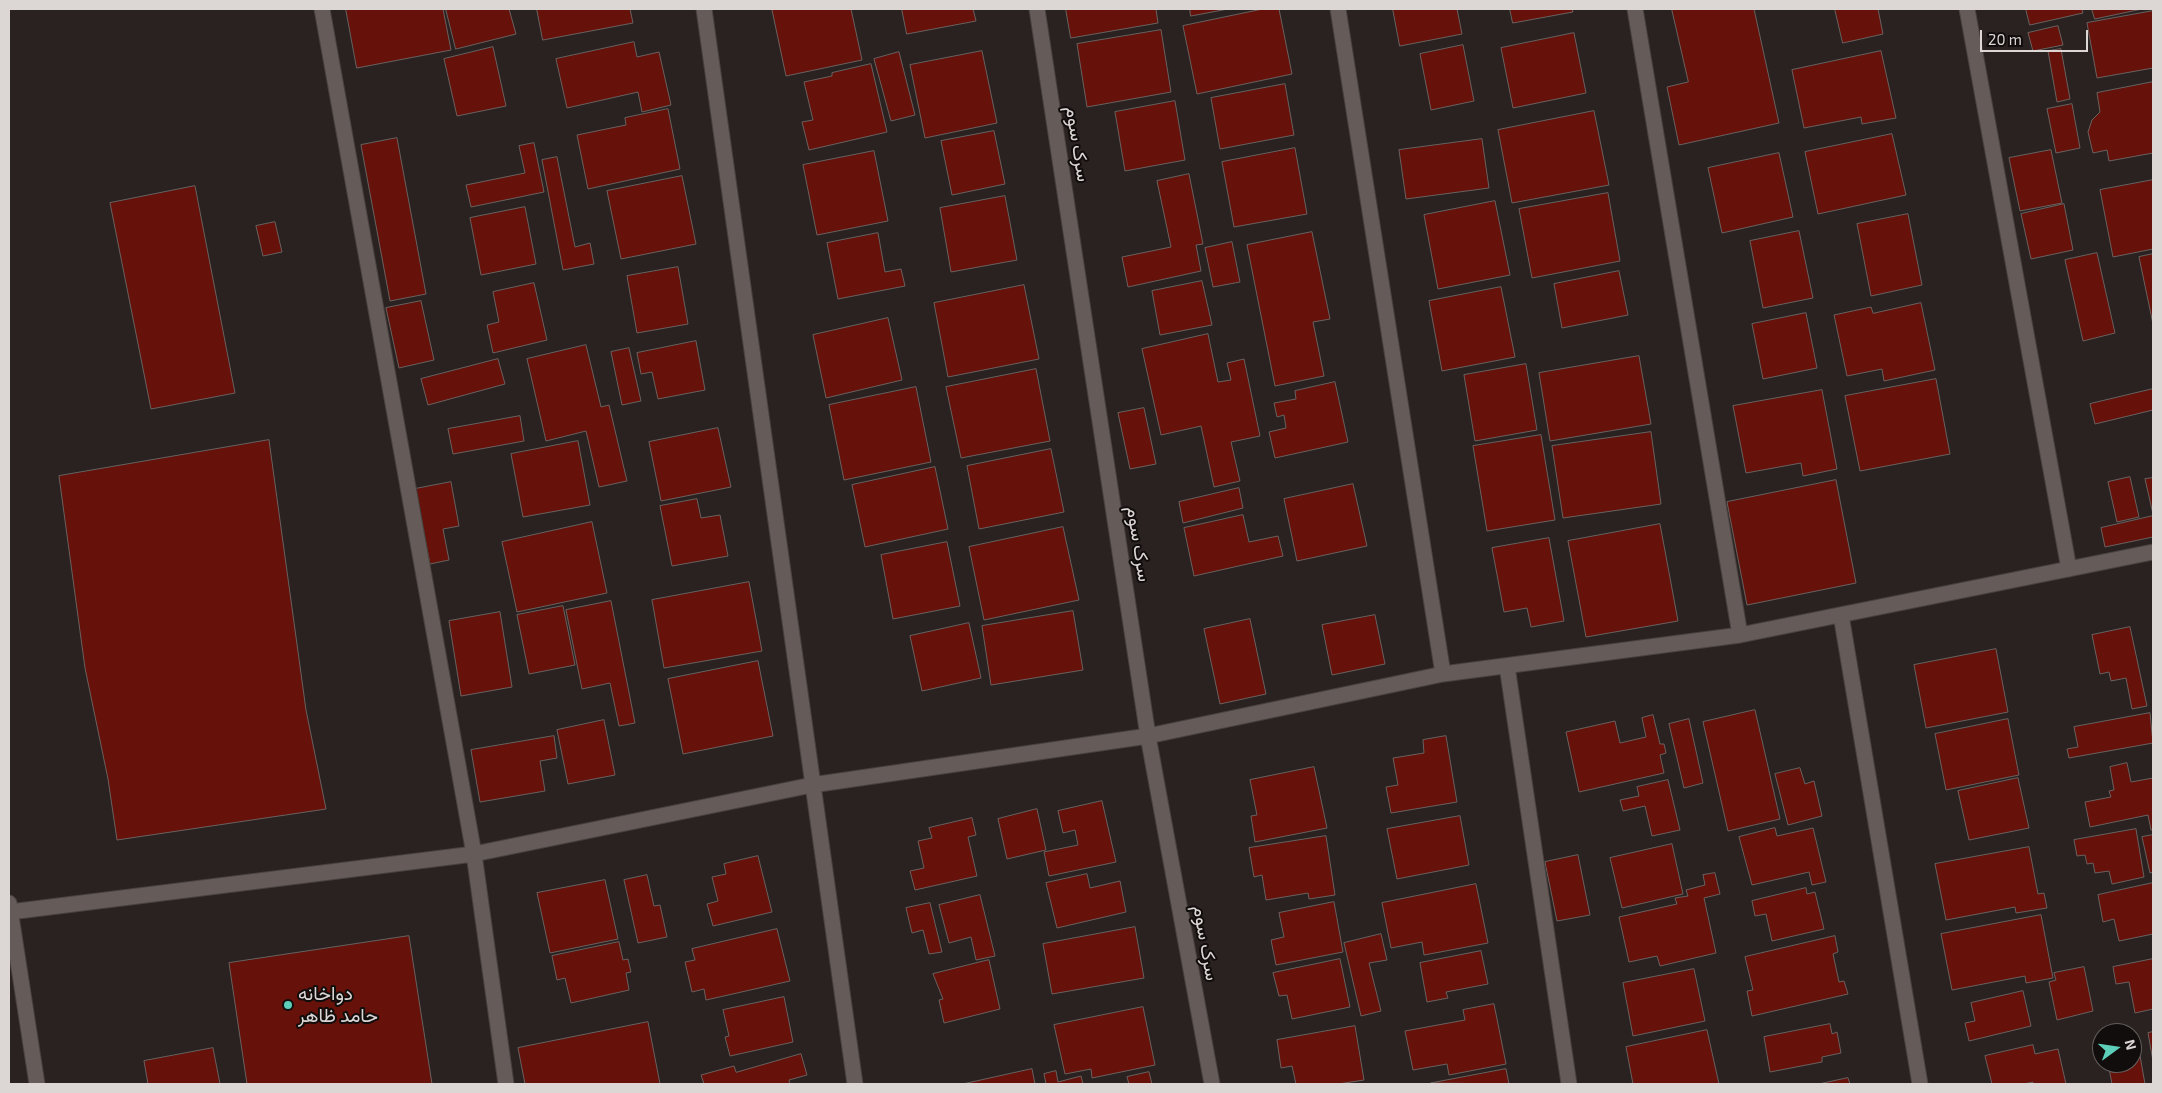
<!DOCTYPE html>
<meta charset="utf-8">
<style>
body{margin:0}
#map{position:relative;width:2162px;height:1093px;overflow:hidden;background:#2a2221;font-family:"Exo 2",sans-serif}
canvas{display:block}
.frame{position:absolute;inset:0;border:10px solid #dcd6d5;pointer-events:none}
.north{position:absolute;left:2092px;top:1023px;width:50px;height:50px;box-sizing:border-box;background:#100d0c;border:1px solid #625d5c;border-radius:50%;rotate:76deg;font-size:14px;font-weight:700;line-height:20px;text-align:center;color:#dcd6d5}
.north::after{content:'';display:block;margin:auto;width:18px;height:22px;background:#5cceba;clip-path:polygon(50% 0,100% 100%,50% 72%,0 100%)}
.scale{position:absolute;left:1980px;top:30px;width:108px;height:22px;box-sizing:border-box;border:2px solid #dcd6d5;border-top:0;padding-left:6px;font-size:15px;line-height:18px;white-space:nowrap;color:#dcd6d5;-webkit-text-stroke:4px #100d0c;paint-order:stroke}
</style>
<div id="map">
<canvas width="2162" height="1093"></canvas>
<div class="frame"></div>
<div class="north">N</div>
<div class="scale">20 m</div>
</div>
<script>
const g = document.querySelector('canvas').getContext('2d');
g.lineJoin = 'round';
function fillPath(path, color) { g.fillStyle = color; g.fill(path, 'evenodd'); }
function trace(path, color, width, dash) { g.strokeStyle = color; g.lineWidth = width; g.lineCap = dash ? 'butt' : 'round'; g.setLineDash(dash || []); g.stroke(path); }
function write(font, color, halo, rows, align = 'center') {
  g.font = font + ' "Exo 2",Vazirmatn,sans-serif'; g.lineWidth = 4; g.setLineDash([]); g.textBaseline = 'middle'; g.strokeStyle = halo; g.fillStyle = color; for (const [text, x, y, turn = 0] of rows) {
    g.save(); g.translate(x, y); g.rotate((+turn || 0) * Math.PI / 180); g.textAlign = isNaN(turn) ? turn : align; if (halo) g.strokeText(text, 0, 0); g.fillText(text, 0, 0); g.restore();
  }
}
const building = new Path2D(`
 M346 9H443L451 50 357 68Z
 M446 9H509L516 34 456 49Z
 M537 9H630L633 23 543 40Z
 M775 9H851L862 60 786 76 772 10Z
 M902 9H973L976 21 907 34Z
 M1066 9H1156L1158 23 1071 38Z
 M1190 9H1228L1191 16Z
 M1263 9H1279L1292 74 1197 94 1183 26Z
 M1393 9H1457L1462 34 1400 46Z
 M1510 9H1572L1573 12 1513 23Z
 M1672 9H1754L1779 123 1679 145 1667 87 1688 82Z
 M1835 9H1878L1883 34 1843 43Z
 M2026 9H2082L2083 13 2030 25Z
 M2092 9H2142L2095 19Z
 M2153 11V68L2097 78 2087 23Z
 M2058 26 2063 45 2033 51 2028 33Z
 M1161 30 1171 92 1087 107 1077 44Z
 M1574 33 1586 93 1513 108 1501 48Z
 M634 42 637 57 659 52 671 105 642 112 638 92 567 108 556 59Z
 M1463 45 1474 101 1431 110 1420 54Z
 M493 47 506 106 457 116 444 59Z
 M2061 49 2070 99 2057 102 2048 51Z
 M982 51 997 123 925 138 910 65Z
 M1881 51 1896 118 1862 124 1861 117 1804 128 1792 70Z
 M899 52 915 115 891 121 874 59Z
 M871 64 887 132 809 150 802 122 813 120 804 82 832 76V73Z
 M2153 82V153L2109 161 2107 150 2093 153 2088 132 2092 120 2100 112 2097 93Z
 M1285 84 1294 135 1220 149 1211 98Z
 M1175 101 1185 160 1125 171 1115 112Z
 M2072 104 2080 148 2056 153 2047 109Z
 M668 109 680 169 588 189 577 135 626 125 625 118Z
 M1594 111 1609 185 1512 203 1498 130Z
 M994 131 1005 184 952 195 941 141Z
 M1892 134 1906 195 1818 214 1805 152Z
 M397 138 426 294 390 301 361 145Z
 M1482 139 1489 188 1406 199 1399 150Z
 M534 143 544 192 471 207 466 185 525 173 519 146Z
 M1295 148 1307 214 1234 227 1222 162Z
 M2051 150 2062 203 2020 211 2009 158Z
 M874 151 888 221 817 235 803 165Z
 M1779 153 1793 217 1722 233 1708 168Z
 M557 157 575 247 590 243 594 264 563 270 542 160Z
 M1189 174 1203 244 1196 245 1201 271 1128 287 1122 257 1171 247 1157 181Z
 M682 176 696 244 621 259 607 191Z
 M2153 180V249L2113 257 2100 190Z
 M195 186 235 393 151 409 110 203Z
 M1608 193 1620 261 1532 278 1519 209Z
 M1005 196 1017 260 951 272 940 208Z
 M1495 201 1510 275 1438 289 1424 215Z
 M2064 204 2073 250 2031 259 2021 214Z
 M525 207 536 264 481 275 470 218Z
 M1908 214 1922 285 1871 296 1857 224Z
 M275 222 282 252 263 256 256 226Z
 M1799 231 1813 298 1763 308 1750 241Z
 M1312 232 1330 319 1313 322 1324 376 1275 386 1247 245Z
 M878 233 885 272 901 269 905 286 838 299 827 243Z
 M1232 242 1240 282 1213 287 1205 248Z
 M2097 253 2115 333 2083 341 2065 260Z
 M2153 254V324L2139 257Z
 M678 267 688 324 637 333 627 276Z
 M1619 271 1628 315 1562 328 1554 284Z
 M1202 281 1212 325 1160 335 1152 291Z
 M534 283 547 340 493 353 487 325 499 322 493 292Z
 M1024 285 1039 359 948 377 934 303Z
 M1501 287 1515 357 1442 371 1429 301Z
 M421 301 434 360 399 368 386 308Z
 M1921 303 1935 370 1884 381 1882 369 1847 376 1834 315 1871 307 1873 313Z
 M1806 313 1817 368 1763 379 1752 324Z
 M888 318 902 380 826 398 813 335Z
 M1208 334 1218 382 1231 380 1227 363 1244 359 1260 436 1231 442 1240 481 1214 487 1201 426 1161 435 1142 349Z
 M696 341 705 390 658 399 652 372 641 374 637 353Z
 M586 345 601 407 609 405 627 481 599 487 586 431 546 441 527 359Z
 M629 348 641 401 622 405 611 352Z
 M1639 356 1651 424 1550 441 1539 373Z
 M498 359 505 384 428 405 421 379Z
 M1526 364 1537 430 1475 441 1464 375Z
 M1036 369 1050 441 961 458 946 387Z
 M1936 379 1950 454 1860 471 1845 396Z
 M1335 382 1348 442 1275 458 1269 432 1286 428 1284 415 1277 417 1274 403 1296 399 1295 391Z
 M916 387 931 462 844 480 829 405Z
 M2153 389V410L2095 424 2090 404Z
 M1822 390 1837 469 1803 476 1801 463 1746 473 1733 406Z
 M1144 408 1156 464 1130 469 1118 413Z
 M520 416 524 441 453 454 448 429Z
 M718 428 731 487 661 501 649 442Z
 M1651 432 1661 504 1563 518 1552 446Z
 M1541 435 1555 520 1487 531 1473 446Z
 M269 440 306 710 326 809 117 840 108 779 85 668 59 476Z
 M578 441 590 505 523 517 511 454Z
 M1051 449 1064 512 979 529 967 466Z
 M935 467 948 529 865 547 852 485Z
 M2130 477 2139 517 2117 522 2108 482Z
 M2153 478V514L2145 479Z
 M1836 480 1856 583 1747 605 1727 502Z
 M451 482 459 526 443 529 449 560 430 564 415 489Z
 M1353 484 1367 546 1297 561 1284 499Z
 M1239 488 1243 508 1183 523 1179 502Z
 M697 499 701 518 720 515 728 556 672 566 660 506Z
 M1243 515 1249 542 1278 536 1283 556 1194 576 1184 528Z
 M2153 516V537L2105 547 2101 528Z
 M592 522 607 593 517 612 502 542Z
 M1660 524 1678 621 1586 637 1568 541Z
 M1063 527 1079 600 984 620 969 547Z
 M1549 538 1564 621 1531 627 1527 608 1504 612 1492 548Z
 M947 542 960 606 893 619 881 555Z
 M749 582 762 651 664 668 652 600Z
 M611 601 635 723 619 726 610 683 582 689 566 610Z
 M563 606 575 665 529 674 517 615Z
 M1073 611 1083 670 991 685 982 626Z
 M500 612 512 687 461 696 449 621Z
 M1375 615 1385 664 1332 675 1322 625Z
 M1250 619 1266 694 1220 704 1204 629Z
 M969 623 981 678 922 691 910 636Z
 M2130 627 2147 706 2132 709 2126 678 2111 681 2109 672 2100 674 2092 635Z
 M1996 649 2008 712 1926 728 1914 665Z
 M758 661 773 736 683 754 668 679Z
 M1755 710 1780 819 1728 831 1703 722Z
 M2150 713 2153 743 2069 758 2067 749 2078 747 2074 727Z
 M1653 715 1660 744H1664L1666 753 1660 755 1664 773 1579 792 1566 732 1615 721 1620 743 1646 737 1642 718Z
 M1689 719 1703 783 1684 788 1669 724Z
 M2008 719 2019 775 1946 790 1935 734Z
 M604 720 615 775 568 784 557 730Z
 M554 736 557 758 540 761 545 791 480 802 471 750Z
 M1446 736 1457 802 1391 813 1386 787 1398 785 1393 758 1424 753 1423 740Z
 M2127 763 2131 782 2153 778V830H2151L2148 815 2090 827 2085 802 2111 797 2109 791 2114 790 2110 767Z
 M1314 767 1327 828 1255 842 1251 816 1257 815 1250 780Z
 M1800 768 1805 784 1814 781 1822 816 1788 825 1775 774Z
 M2018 778 2029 828 1969 840 1958 791Z
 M1668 780 1680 830 1652 836 1645 806 1623 811 1620 800 1639 796 1637 787Z
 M1102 801 1116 862 1049 876 1044 852 1078 845 1075 830 1063 833 1058 811Z
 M1037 809 1046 850 1007 859 998 819Z
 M1460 816 1469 865 1397 879 1387 829Z
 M972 818 976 835 968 837 977 876 915 890 910 871 924 868 918 841 932 838 929 828Z
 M1775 828 1777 836 1813 828 1826 882 1812 885 1809 872 1752 885 1739 837Z
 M2136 829 2144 877 2112 884 2109 871 2095 873 2093 863 2087 864 2085 855 2077 856 2074 840Z
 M2153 835V872L2150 873 2142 837Z
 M1326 836 1335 895 1309 899 1308 893 1266 900 1262 875 1254 877 1249 848Z
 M1672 844 1683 894 1622 908 1610 858Z
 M2029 847 2038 894 2044 893 2047 908 2016 913 2015 907 1946 920 1935 864Z
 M1578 855 1590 915 1557 921 1545 862Z
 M758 856 772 912 713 926 707 904 718 901 712 877 726 874 724 864Z
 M1715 873 1720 894 1704 898 1716 953 1660 966 1657 956 1629 962 1619 917 1677 904 1675 898 1688 896 1686 890 1705 885 1703 875Z
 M1087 874 1090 888 1120 881 1126 912 1057 928 1046 883Z
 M647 875 654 906 660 905 667 937 638 943 624 880Z
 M605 880 618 939 550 953 537 893Z
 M2153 883V934L2119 941 2114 919 2103 922 2098 895Z
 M1476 884 1488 943 1424 955 1422 942 1391 948 1382 903Z
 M1806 888 1807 894 1815 892 1824 929 1772 941 1766 914 1755 916 1752 901Z
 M980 895 995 956 976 960 971 937 949 943 939 905Z
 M1334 902 1343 952 1276 965 1271 940 1284 937 1279 913Z
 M930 903 942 952 929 954 923 930 912 933 906 908Z
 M2041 915 2053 978 2026 983 2025 976 1952 990 1941 934Z
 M1135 927 1144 978 1052 994 1043 944Z
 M777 929 790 981 706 1000 704 989 692 992 685 962 695 960 692 949Z
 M1381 934 1387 960 1369 963 1381 1011 1361 1016 1344 943Z
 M409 936 432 1084H247L229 963Z
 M1835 936 1838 952 1833 954 1839 982 1844 981 1848 994 1752 1016 1747 991 1753 990 1745 957Z
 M619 942 623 960 628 959 631 972 626 973 629 990 571 1003 565 978 557 980 552 956Z
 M1481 951 1488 984 1446 992 1448 998 1427 1002 1420 963Z
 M1340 959 1350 1007 1292 1019 1287 995 1279 996 1273 973Z
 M2153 959V1009L2135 1013 2129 982 2116 984 2113 967Z
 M989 960 1000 1009 944 1023 939 1000 943 999 933 974Z
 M2084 967 2093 1011 2057 1020 2049 982 2056 980 2054 973Z
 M1694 969 1705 1021 1633 1036 1623 983Z
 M2023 991 2031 1026 1969 1041 1965 1023 1975 1021 1971 1003Z
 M784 997 793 1042 730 1056 725 1037 729 1036 723 1010Z
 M1494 1004 1506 1064 1449 1075 1447 1064 1413 1070 1405 1031 1465 1020 1463 1010Z
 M1143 1007 1155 1065 1092 1078 1091 1069 1065 1074 1054 1025Z
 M648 1022 660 1084H525L518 1048Z
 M1830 1024 1832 1034 1837 1032 1841 1053 1822 1057V1062L1770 1072 1764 1037Z
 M1355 1026 1364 1080 1338 1084H1296L1292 1066 1281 1068 1277 1040Z
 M1707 1030 1719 1084H1633L1626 1047Z
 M2153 1032V1061L2148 1033Z
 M2132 1033H2136L2145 1084H2112L2108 1063H2132Z
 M2033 1045 2035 1054 2058 1049 2066 1084H2033V1082L2024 1084H1992L1985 1056Z
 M213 1048 220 1084H148L144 1061Z
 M801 1054 807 1075 789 1080 790 1084H704L701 1075 734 1066 736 1072Z
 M1032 1069 1035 1084H963Z
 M1506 1069 1509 1084 1431 1083Z
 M1056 1071 1058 1082 1081 1076 1083 1084H1046L1044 1074Z
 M1149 1072 1152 1084H1129L1127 1077Z
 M1848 1078 1850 1084H1819Z`);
fillPath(building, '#661109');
trace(building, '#6a615f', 1);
const street = new Path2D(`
 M322 9 474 854 506 1084
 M704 9 855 1084
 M1037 9 1148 736 1212 1084
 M1338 9 1443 674
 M1635 9 1740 635
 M1967 9 2069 569
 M1841 615 1920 1084
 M1507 666 1569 1084
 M10 912 474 854 812 785 1148 736 1443 674 1740 635 2153 552`);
const secondary = new Path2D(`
 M9 903 37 1084`);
trace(street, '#47413f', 17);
trace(secondary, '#47413f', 17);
trace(street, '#655b59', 15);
trace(secondary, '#655b59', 15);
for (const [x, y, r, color] of [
 [288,1005,5,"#5cceba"]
]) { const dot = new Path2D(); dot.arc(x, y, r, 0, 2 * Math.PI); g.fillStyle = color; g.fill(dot); trace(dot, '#100d0c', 2); }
write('19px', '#dcd6d5', '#100d0c', [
 ["سرک سوم",1078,144,81],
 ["سرک سوم",1139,544,81],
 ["سرک سوم",1206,943,80]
]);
write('19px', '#dcd6d5', '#100d0c', [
 ["دواخانه",298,994],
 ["حامد ظاهر",298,1016]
], 'left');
</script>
